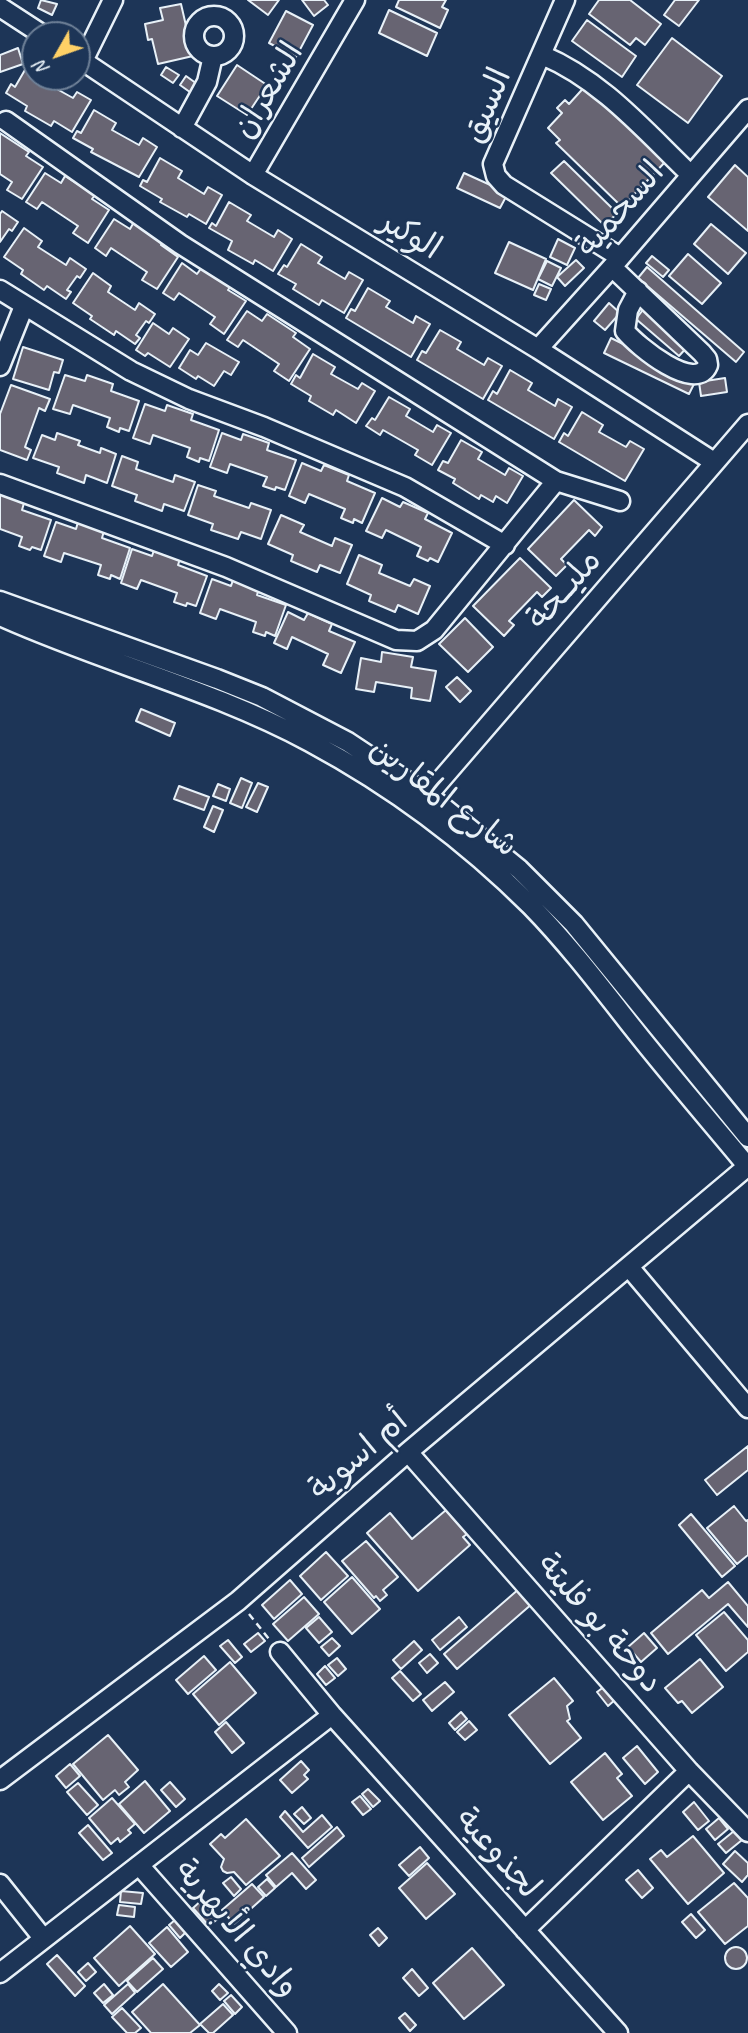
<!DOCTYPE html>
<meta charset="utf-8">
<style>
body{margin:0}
#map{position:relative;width:748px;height:2033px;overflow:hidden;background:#1d3557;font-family:Caveat,sans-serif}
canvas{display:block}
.north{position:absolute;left:21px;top:21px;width:70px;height:70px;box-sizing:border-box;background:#1d3557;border:2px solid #6e8097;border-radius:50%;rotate:230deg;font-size:19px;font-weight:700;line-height:28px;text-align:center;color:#e8f1f8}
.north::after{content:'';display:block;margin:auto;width:24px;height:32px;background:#ffd166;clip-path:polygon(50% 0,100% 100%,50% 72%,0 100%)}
</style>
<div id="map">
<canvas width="748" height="2033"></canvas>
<div class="north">N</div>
</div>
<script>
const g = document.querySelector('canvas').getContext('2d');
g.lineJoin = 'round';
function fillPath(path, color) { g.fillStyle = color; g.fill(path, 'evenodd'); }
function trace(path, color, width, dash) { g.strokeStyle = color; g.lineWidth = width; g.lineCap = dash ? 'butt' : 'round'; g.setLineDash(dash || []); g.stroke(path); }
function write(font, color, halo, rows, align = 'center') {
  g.font = font + ' Caveat,"Playpen Sans Arabic",sans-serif'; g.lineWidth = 5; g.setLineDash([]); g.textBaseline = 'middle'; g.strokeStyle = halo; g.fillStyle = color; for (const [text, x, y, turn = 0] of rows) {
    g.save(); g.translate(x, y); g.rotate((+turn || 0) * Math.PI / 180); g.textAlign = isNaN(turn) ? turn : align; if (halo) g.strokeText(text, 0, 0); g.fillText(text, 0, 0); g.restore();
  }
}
const building = new Path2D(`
 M41 0 57 4 52 15 38 8Z
 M248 0H279L268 15Z
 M302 0H324L328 5 314 16Z
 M399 0H446L442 7 448 10 440 28 396 7Z
 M599 0H630L661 24 645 45 636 38 630 45 589 14Z
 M675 0H699L679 26 664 15Z
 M181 4 193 56 158 64 152 39 148 40 145 24 163 20 160 8Z
 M389 10 437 33 427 56 379 33Z
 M286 11 313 25 296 57 269 43Z
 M587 20 636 56 622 77 572 41Z
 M672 38 722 76 688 123 637 85Z
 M18 48 23 64 0 72V55Z
 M29 63 35 67V77H49L46 83 73 98 77 92 91 100 72 132 54 121 51 126 25 111 27 106 6 93 11 84 15 87Z
 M237 65 267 85 247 115 217 96Z
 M166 67 179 75 173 83 161 75Z
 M186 76 200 86 194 95 180 85Z
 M588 83 667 160 622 207 556 143 560 140 548 128 562 113 557 108 565 100 569 104Z
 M94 110 116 123 112 130 139 145 143 138 157 147 139 177 91 152 93 149 73 138 77 131 81 133Z
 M0 133 29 152 26 156 43 167 22 199 7 190 12 182 0 174Z
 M160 158 182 171 178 178 204 194 208 187 222 195 206 224 189 214 187 217 160 202 162 199 140 186 143 180 147 182Z
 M564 161 617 213 605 226 551 173Z
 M735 165 748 177V231L708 197Z
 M45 173 61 183 65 176 95 195 92 199 109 210 88 243 73 233 78 226 42 202 37 209 26 202Z
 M464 173 508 193 500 208 457 188Z
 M229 202 251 215 247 221 274 237 278 230 292 239 273 271 255 260 253 264 228 250 232 241 209 228 212 223 216 226Z
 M2 211 18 222 12 231 9 229 0 242V214Z
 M114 219 130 229 134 222 163 241 161 245 178 257 157 289 142 280 147 272 111 248 106 256 95 248Z
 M711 224 746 253 728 274 694 244Z
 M24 228 42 241 38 247 66 265 70 258 86 269 80 278 77 276 67 290 71 292 66 299 47 286 44 290 21 274 23 270 4 257Z
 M558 239 575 248 567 265 550 257Z
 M509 242 546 259 533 290 495 273Z
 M301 244 322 257 318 263 345 279 349 272 363 280 344 313 322 300 319 305 293 289 296 284 278 274 284 265 287 267Z
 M688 254 721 283 702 304 669 276Z
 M652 256 669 270 663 277 646 263Z
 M576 260 584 268 565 286 557 277Z
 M547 261 561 268 552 286 538 279Z
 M182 263 197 274 202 267 231 286 228 290 246 301 224 334 210 324 215 317 179 293 174 300 163 293Z
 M647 267 744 352 736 362 638 278Z
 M93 273 111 286 108 292 135 310 139 303 155 314 149 323 146 321 136 335 140 338 135 344 116 331 114 335 90 319 92 316 73 303Z
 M539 284 551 289 546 300 534 295Z
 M368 288 390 301 386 307 413 323 416 316 430 324 411 357 346 318 351 309 355 311Z
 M609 303 620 313 605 330 594 321Z
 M645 307 689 345 679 356 636 319Z
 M247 311 262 321 267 314 296 333 293 337 310 349 289 381 274 371 279 364 243 340 238 347 227 340Z
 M153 323 169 334 173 328 189 339 170 367 148 353 145 356 136 350Z
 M440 330 461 342 457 349 484 365 488 358 502 366 483 399 417 360 422 351 426 353Z
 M611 338 696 380 689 394 604 353Z
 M206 343 239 362 231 375 224 371 214 386 198 376 196 379 179 368 190 350 198 355Z
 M23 347 63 360 59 373 54 372 49 390 13 379Z
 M313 354 335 367 331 374 358 389 362 383 375 391 356 423 336 410 333 415 309 401 311 396 291 384 296 375 300 378Z
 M510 370 532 383 528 390 555 406 558 399 572 407 554 439 488 400 493 391 497 394Z
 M65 375 85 381 87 375 113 384 111 391 139 401 129 431 120 428 119 432 107 427 110 418 73 405 70 414 53 409Z
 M725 378 727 392 701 396 699 382Z
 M11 385 50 399 45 411 39 408 25 447 31 450 27 460 0 450V414Z
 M389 397 410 409 406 416 433 432 437 425 451 433 432 465 415 455 418 450 383 430 380 435 366 426 372 418 375 420Z
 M145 404 165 411 167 405 193 414 191 420 219 430 209 461 200 458 199 462 187 457 190 448 153 435 150 444 133 438Z
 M582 412 603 425 599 432 626 447 630 441 644 449 625 481 559 442 564 433 568 436Z
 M57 433 80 441 78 445 100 453 101 448 116 454 107 483 86 475 84 483 57 473 59 467 33 458 42 435 55 440Z
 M222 433 241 440 243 434 269 443 267 450 296 460 285 490 276 487 275 490 263 486 267 477 230 464 227 473 210 467Z
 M461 440 482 452 478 459 505 475 509 468 523 476 507 503 496 496 493 502 481 495 479 499 453 483 455 479 438 470 443 461 448 463Z
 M122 456 138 462 136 469 173 482 175 475 195 482 184 511 164 504 162 511 135 501 137 495 112 486Z
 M302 463 321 471 324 465 349 475 347 481 375 493 362 523 354 519 353 523 341 518 345 509 309 494 305 503 289 496Z
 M198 485 216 491 214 496 249 508 251 503 271 510 261 539 241 532 238 539 211 530 213 524 188 515Z
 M0 494 24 503 22 510 51 520 41 550 32 547 30 550 19 546 22 537 0 529Z
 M382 498 400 507 403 502 428 513 425 519 452 533 438 562 430 558 428 561 417 556 421 547 386 530 382 538 366 531Z
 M574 500 602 527 595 536 589 530 561 559 567 565 556 576 528 549Z
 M281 515 304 525 300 532 332 546 335 538 352 545 340 573 320 565 317 572 291 561 293 555 268 544Z
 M56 522 76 529 78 522 104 531 102 538 130 548 120 579 111 575 110 579 98 575 101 565 64 553 61 562 44 556Z
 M132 549 152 556 154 550 180 559 178 565 207 576 196 606 187 603 186 606 174 602 177 593 141 580 137 589 121 583Z
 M359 555 382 565 379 573 410 586 414 579 430 586 418 614 398 605 395 612 369 601 371 595 347 584Z
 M520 558 551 588 542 597 537 592 509 621 514 625 504 636 473 606Z
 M212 579 231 586 233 580 259 589 257 595 286 605 275 636 266 632 265 636 253 632 256 622 220 609 216 619 200 613Z
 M288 612 304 620 308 613 332 624 329 631 355 642 341 673 323 665 328 654 292 637 287 649 274 643Z
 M465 618 493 647 468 672 439 644Z
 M382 652 413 657 411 667 436 671 430 701 411 698 412 688 376 682 374 692 356 689 361 658 381 662Z
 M457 677 471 691 460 702 446 687Z
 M141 709 175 723 170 736 136 721Z
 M241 778 252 783 242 808 230 803Z
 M258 783 268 787 257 812 246 807Z
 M218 784 230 789 226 801 213 796Z
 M179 786 209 797 204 810 174 799Z
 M213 806 223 810 214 832 204 827Z
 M748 1446V1470L717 1495 705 1480Z
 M734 1506 746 1521 748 1520V1555L737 1564 707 1528Z
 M446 1510 467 1534 463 1537 470 1545 418 1591 367 1533 390 1513 412 1539Z
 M691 1514 735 1566 722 1577 679 1525Z
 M366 1541 398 1577 383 1590 387 1595 380 1601 376 1596 374 1598 342 1561Z
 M326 1552 348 1576 321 1600 300 1576Z
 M352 1577 380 1609 352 1634 324 1602Z
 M290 1580 302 1594 274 1619 262 1605Z
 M728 1582 748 1606V1627L728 1604 668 1654 651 1633 702 1590 709 1598Z
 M520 1588 533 1603 457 1669 444 1654Z
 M304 1597 319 1614 288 1641 273 1624Z
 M724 1612 748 1640V1652L726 1671 696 1635Z
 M319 1617 332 1632 319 1643 306 1628Z
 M459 1617 467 1627 440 1650 432 1640Z
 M258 1633 265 1641 251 1652 244 1644Z
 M644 1633 657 1648 641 1662 628 1647Z
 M332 1638 340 1646 329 1656 321 1647Z
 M228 1640 242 1657 235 1663 220 1646Z
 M414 1641 422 1650 401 1669 393 1660Z
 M430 1654 438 1663 427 1673 419 1663Z
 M204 1656 216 1670 188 1694 176 1680Z
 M337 1658 346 1669 338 1676 328 1665Z
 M700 1659 723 1687 692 1713 682 1701 678 1703 665 1688Z
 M230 1662 256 1693 219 1725 193 1694Z
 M325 1666 335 1678 326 1685 317 1674Z
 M400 1671 421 1694 413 1701 392 1678Z
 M554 1678 573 1701 567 1706 570 1719 567 1721 581 1738 550 1764 509 1715Z
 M445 1682 454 1692 432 1711 423 1700Z
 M605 1686 616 1699 608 1706 597 1692Z
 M461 1712 467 1719 455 1730 449 1723Z
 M469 1721 477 1730 465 1740 457 1732Z
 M226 1722 244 1743 232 1753 215 1732Z
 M108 1735 138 1770 125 1782 129 1787 119 1795 115 1790 103 1800 73 1764Z
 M637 1746 658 1772 645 1784 623 1758Z
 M605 1753 622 1774 617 1778 632 1796 603 1820 571 1782Z
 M301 1761 309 1770 304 1775 308 1779 292 1793 280 1780Z
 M70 1764 80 1776 66 1788 56 1776Z
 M145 1781 170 1811 144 1833 119 1804Z
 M170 1782 185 1799 176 1807 161 1790Z
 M78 1783 98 1805 87 1815 67 1792Z
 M368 1789 380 1801 373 1807 362 1794Z
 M360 1796 371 1809 363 1815 352 1802Z
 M112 1798 135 1824 128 1830 131 1833 120 1842 118 1838 111 1844 89 1818Z
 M694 1802 709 1821 698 1830 683 1812Z
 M302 1807 311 1818 304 1824 294 1814Z
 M285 1811 303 1832 322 1815 332 1827 308 1848 280 1817Z
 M719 1818 728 1829 715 1840 706 1829Z
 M246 1819 280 1856 246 1885 234 1872 227 1873 223 1871 221 1867 224 1859 210 1844 221 1834 225 1838Z
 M88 1825 112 1853 103 1860 79 1833Z
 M337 1827 344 1836 309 1867 302 1858Z
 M734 1831 742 1840 726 1853 718 1844Z
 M693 1836 724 1873 688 1904 650 1859 661 1850 667 1857Z
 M420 1847 429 1858 409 1876 399 1865Z
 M735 1851 748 1863V1875L742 1882 723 1864Z
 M292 1853 316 1880 306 1889 292 1873 276 1887 266 1875Z
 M427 1863 455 1894 426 1919 399 1888Z
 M638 1870 653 1888 642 1898 626 1880Z
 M231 1877 241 1889 234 1896 223 1883Z
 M267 1879 275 1888 266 1896 258 1887Z
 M734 1883 748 1898V1926L725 1944 698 1912Z
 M252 1884 264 1897 234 1924 222 1910Z
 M121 1891 143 1893 141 1904 120 1902Z
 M203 1899 220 1917 209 1926 193 1908Z
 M119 1905 135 1907 134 1917 117 1915Z
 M691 1914 705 1930 696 1938 682 1922Z
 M175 1920 186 1932 180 1938 169 1925Z
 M130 1926 155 1954 119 1986 94 1958Z
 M167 1927 188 1952 171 1967 149 1943Z
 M378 1928 387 1938 379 1946 370 1935Z
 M725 1958a11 11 0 1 1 22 0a11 11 0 1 1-22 0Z
 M472 1948 504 1985 464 2019 433 1983Z
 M57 1955 85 1986 75 1996 47 1964Z
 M153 1958 163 1969 137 1992 127 1981Z
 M88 1963 96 1972 86 1981 78 1972Z
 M412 1969 428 1988 419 1996 403 1978Z
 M104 1984 113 1995 103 2003 94 1993Z
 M128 1984 135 1993 112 2014 104 2005Z
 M163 1984 200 2025 190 2033H151L132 2012Z
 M219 1984 228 1993 220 2000 212 1991Z
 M231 1995 242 2007 235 2014 224 2001Z
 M223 2004 233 2015 213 2033H209L200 2024Z
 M122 2008 141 2028 135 2033H127L112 2017Z
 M405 2013 416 2025 410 2031 399 2018Z`);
fillPath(building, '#676472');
trace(building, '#e8f1f8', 2);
const minor = new Path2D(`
 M565 0 493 164 496 176 504 185 620 257
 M0 7 43 35
 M194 36a20 20 0 1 1 40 0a20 20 0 1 1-40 0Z
 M542 55C602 80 645 131 691 175
 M77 57 253 175 538 349 714 462
 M83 61 113 0
 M6 121 180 244 556 481 620 501
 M182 128 207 82 213 56
 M253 175 355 0
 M612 267 702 353 707 359 708 365C696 394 637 346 625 331L628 310 638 291
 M0 290 131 371 189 399 264 427 405 487 505 545
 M538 349 612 267 748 109
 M0 366 24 306
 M0 484 226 567 396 640 417 641 434 630 556 481
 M0 601 217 679 262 697 348 742 428 795 519 869 574 924 748 1137
 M0 616C102 662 211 689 310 742 390 785 466 841 531 906 568 944 600 986 633 1028 670 1075 710 1121 748 1167
 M421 803 748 424
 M629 1267 748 1408
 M408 1452 689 1771 748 1832
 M280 1652 332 1715 618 2033
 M0 1780 238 1601 408 1452 748 1166
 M139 1865 287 2033
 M0 1884 43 1938
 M525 1930 689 1771
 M0 1973 332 1715`);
trace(minor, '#e8f1f8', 23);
trace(new Path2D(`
 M249 1614 269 1639`), '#e8f1f8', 2.5, [7, 5]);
trace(minor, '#1d3557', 18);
write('33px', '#e8f1f8', '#1d3557', [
 ["الشعران",269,91,-59],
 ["السيق",488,106,-67],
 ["السحمية",621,210,-49],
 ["الوكير",410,236,31],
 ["مليــحة",565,590,-49],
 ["شارع المقارين",443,798,37],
 ["أم اسوية",359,1456,-41],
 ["دوحة بو فليتة",599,1624,49],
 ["لجذوعية",497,1854,48],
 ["وادي الأبهرية",236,1929,49]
]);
</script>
